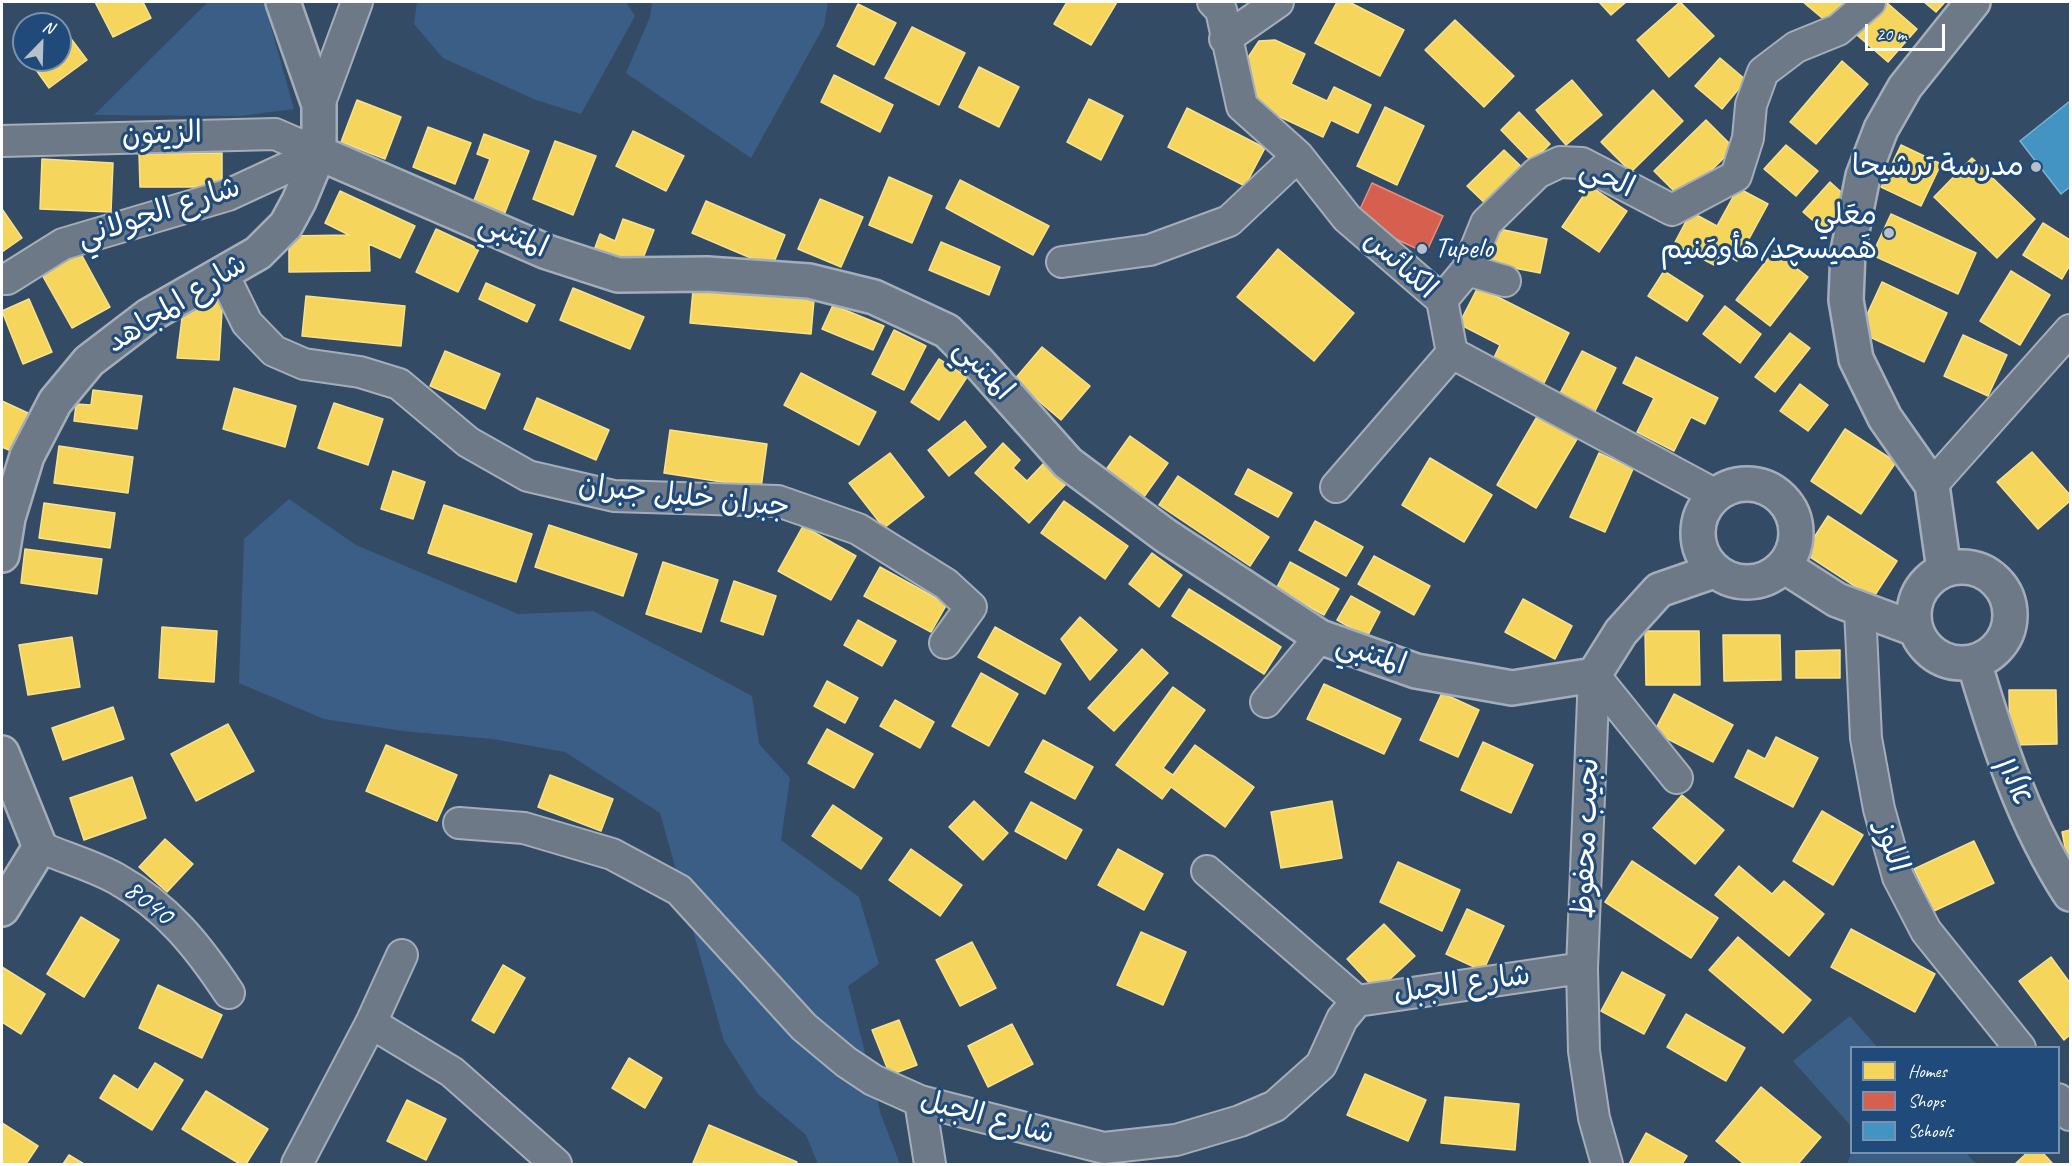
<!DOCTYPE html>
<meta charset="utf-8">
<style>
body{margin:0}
#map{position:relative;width:2072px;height:1166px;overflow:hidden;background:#344b65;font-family:Caveat,sans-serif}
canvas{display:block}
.frame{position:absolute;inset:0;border:3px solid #fff;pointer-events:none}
.legend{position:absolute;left:1850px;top:1046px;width:210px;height:108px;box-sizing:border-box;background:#1f4a7a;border:2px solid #7992af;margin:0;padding:8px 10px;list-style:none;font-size:18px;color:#fff}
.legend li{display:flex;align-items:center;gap:12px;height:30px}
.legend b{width:30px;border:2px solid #7992af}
.north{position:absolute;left:12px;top:12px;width:60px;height:60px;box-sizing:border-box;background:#1f4a7a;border:2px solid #7992af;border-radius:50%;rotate:23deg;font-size:16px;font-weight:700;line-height:24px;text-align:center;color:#fff}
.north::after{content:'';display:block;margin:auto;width:21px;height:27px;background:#b8c0c9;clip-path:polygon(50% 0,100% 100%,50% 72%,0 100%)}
.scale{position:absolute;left:1865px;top:24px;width:80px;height:27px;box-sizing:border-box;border:3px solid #fff;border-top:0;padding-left:8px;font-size:18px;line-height:21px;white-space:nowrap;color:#fff;-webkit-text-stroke:4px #1f4a7a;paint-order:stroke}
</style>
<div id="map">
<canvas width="2072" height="1166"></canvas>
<div class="frame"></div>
<ul class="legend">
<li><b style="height:16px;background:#f6d55c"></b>Homes</li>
<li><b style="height:16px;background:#d6604d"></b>Shops</li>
<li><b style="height:16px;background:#4393c3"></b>Schools</li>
</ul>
<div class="north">N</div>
<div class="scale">20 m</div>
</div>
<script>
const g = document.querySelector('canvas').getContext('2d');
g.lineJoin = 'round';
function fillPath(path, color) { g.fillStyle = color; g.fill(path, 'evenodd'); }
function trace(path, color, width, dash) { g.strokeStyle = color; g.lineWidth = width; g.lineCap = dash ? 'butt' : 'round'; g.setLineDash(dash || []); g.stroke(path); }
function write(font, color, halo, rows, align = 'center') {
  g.font = font + ' Caveat,"Playpen Sans Arabic","Playpen Sans Hebrew",sans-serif'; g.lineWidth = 6; g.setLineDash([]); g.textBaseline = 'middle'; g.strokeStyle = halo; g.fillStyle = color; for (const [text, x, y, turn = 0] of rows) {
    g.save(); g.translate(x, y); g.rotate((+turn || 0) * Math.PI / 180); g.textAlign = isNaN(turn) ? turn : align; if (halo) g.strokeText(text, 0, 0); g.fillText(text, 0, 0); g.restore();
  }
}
fillPath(new Path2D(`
 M208 2H264L294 109 240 116 94 115Z
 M417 2H626L635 16 581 114 536 100 443 58 414 24Z
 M652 2H828L824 26 751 158 626 73 650 17Z
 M289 499 356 545 518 614 593 611 752 696 759 744 790 778 781 840 859 897 879 964 848 986 881 1115 900 1164H818L806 1135 758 1094 724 1041 660 813 565 752 493 739 403 731 324 719 239 683 244 539Z
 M1850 1016 1877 1047 1852 1048 1851 1126 1793 1061Z
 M1852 1152 1966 1153 1976 1164H1847Z`), '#3b5e86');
const homes = new Path2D(`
 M95 2H143L151 18 113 37Z
 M1067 2H1117L1091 45 1054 24Z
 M1337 2H1349L1404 30 1380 76 1315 43Z
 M1599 2H1626L1611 15Z
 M1680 2 1714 36 1669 77 1637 40Z
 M1803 2H1855L1833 27Z
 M1886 2 1917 29 1888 62 1857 35Z
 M1924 2H1945L1936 12Z
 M858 4 896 23 874 65 837 46Z
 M1455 20 1514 76 1484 107 1425 50Z
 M60 24 87 60 49 88 29 60H60Z
 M912 27 965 53 939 105 885 78Z
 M1275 40 1305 54 1291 84 1327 101 1334 87 1371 105 1358 133 1331 120 1323 137 1246 101 1239 71 1259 41Z
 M1720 58 1746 80 1722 109 1695 86Z
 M1842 61 1868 84 1816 144 1790 122Z
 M979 67 1019 87 999 127 959 107Z
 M834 75 893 105 880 132 821 102Z
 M1572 80 1602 115 1566 145 1536 110Z
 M1653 90 1683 121 1631 172 1601 142Z
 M1089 99 1123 116 1101 160 1067 142Z
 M357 100 401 117 385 159 341 142Z
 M1385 107 1424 126 1397 185 1357 166Z
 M1187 108 1265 148 1245 186 1168 147Z
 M1519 112 1550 144 1532 162 1501 130Z
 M1706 120 1734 148 1682 199 1654 171Z
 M428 127 471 143 455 184 413 167Z
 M633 131 684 156 666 191 616 166Z
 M484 134 529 151 504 215 473 203 490 159 477 154Z
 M555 141 596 156 573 215 533 199Z
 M1786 145 1818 171 1796 196 1764 169Z
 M1901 145 1941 164 1921 206 1881 187Z
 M1504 150 1528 173 1491 209 1467 186Z
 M222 153V187H140L139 154Z
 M1972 158 2035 219 1997 258 1934 197Z
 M42 159 113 163 111 212 40 209Z
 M889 177 932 196 912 243 869 225Z
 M960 180 1049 226 1033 255 946 208Z
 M1830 182 1850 200 1824 230 1803 212Z
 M1590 186 1627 211 1599 252 1562 227Z
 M1738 188 1768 204 1737 261 1722 252 1714 265 1674 244 1691 212 1717 226Z
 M340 191 415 226 400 258 369 244 370 271 289 272V236L349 235 325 223Z
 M820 199 863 217 841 267 798 249Z
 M706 201 785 235 772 267 692 233Z
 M2 209 22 238 2 252Z
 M1891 214 1976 253 1958 294 1872 255Z
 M623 219 654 230 638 271 593 253 600 234 615 241Z
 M2043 223 2070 240V265L2062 279 2023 255Z
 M1490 227 1547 239 1540 273 1483 262Z
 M436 229 479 249 458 292 416 272Z
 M941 242 1000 267 989 295 929 270Z
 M1278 249 1354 313 1314 361 1237 297Z
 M1774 251 1808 277 1770 326 1736 300Z
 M80 252 110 307 72 328 41 273Z
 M1664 271 1703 296 1687 321 1648 296Z
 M2011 271 2050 295 2020 345 1980 321Z
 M1882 282 1947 313 1924 362 1859 332Z
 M486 283 535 305 527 322 479 299Z
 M1478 287 1569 333 1539 393 1489 368 1500 345 1459 324Z
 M573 288 644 317 630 349 560 320Z
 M693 290 814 300 811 334 690 323Z
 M223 294 219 360 177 358 182 318Z
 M306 296 405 306 401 346 302 336Z
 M29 299 52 352 23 364 2 311Z
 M833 305 884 326 873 350 822 329Z
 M1725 306 1761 334 1740 363 1703 334Z
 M894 330 926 346 904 390 872 374Z
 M1790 333 1810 348 1775 392 1755 377Z
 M1963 335 2007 355 1988 396 1944 376Z
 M1042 347 1090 386 1061 420 1014 380Z
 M445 351 500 374 485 409 430 386Z
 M1582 351 1616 368 1592 417 1557 399Z
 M1636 357 1718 398 1705 424 1691 417 1674 451 1637 432 1654 398 1623 383Z
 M939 359 967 377 939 420 911 402Z
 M801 373 876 412 859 445 784 405Z
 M1800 384 1828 405 1808 431 1780 411Z
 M234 388 296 406 285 447 223 429Z
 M93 390 142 396 137 429 74 421 76 404 91 405Z
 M537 398 609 430 596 460 524 429Z
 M2 401 28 413 11 451 2 447Z
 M334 403 383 419 368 465 318 448Z
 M1538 415 1577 439 1536 508 1497 485Z
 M965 421 986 447 949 476 928 450Z
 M1845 429 1896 462 1861 514 1811 481Z
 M670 430 767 444 761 488 664 473Z
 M1130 436 1168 463 1141 501 1103 474Z
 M1003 443 1020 460 1013 468 1027 481 1044 463 1066 484 1029 523 975 473Z
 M59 446 133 457 128 493 54 483Z
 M2032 452 2070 495V501L2038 529 1997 482Z
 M890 453 924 497 884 528 849 483Z
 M1599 453 1633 469 1605 532 1570 517Z
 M1430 458 1492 495 1464 542 1402 505Z
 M1248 469 1292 493 1278 517 1235 494Z
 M393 471 425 482 413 519 381 509Z
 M1178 476 1269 537 1250 566 1159 505Z
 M1064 501 1128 546 1105 579 1041 533Z
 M44 503 115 513 110 548 39 538Z
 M444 505 532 534 516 582 428 553Z
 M1828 516 1897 561 1873 598 1804 553Z
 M1315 521 1363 547 1346 576 1299 550Z
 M549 525 637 554 623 596 535 567Z
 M803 526 856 556 831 600 778 571Z
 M25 549 102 559 97 594 21 583Z
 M1152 553 1182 575 1159 607 1129 584Z
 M1374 556 1430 586 1414 615 1358 584Z
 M663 562 718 580 701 632 646 614Z
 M1290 562 1339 589 1324 615 1276 589Z
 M880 567 947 604 931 632 864 596Z
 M734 581 776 596 763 635 721 621Z
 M1189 589 1281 647 1264 674 1172 616Z
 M1351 596 1380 612 1367 637 1337 620Z
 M1523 599 1572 626 1555 659 1505 632Z
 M1080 617 1117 650 1090 680 1061 639Z
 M858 620 896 641 882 666 844 645Z
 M162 627 217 631 214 682 159 678Z
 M995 627 1061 664 1045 694 978 657Z
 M1645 631H1699L1700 685H1646Z
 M1723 635H1780L1781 680 1724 681Z
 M72 637 80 687 28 695 19 645Z
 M1142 649 1168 673 1114 731 1088 708Z
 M1840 650V678H1796V651Z
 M981 673 1018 694 989 746 952 726Z
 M827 681 858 698 845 723 814 706Z
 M1324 684 1401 719 1384 754 1307 719Z
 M1173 687 1205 710 1163 768 1173 775 1195 745 1254 787 1225 827 1171 787 1162 799 1116 765Z
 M2009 690H2056L2057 744 2010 745Z
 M1442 693 1479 710 1458 757 1420 740Z
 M1674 694 1733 725 1713 762 1654 732Z
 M895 700 934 722 920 748 880 726Z
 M113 707 124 739 63 760 52 728Z
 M228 724 254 771 196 801 171 754Z
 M827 729 873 754 854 788 808 763Z
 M1776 737 1818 758 1793 807 1735 777 1748 750 1765 759Z
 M1043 740 1093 767 1075 799 1025 772Z
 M1483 742 1533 765 1511 813 1461 790Z
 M386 745 457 775 437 821 366 791Z
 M550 775 613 799 601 831 538 807Z
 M132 777 146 818 84 840 70 798Z
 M1682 795 1724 830 1695 864 1653 828Z
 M974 801 1008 833 983 860 949 827Z
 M1332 801 1342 858 1281 868 1271 812Z
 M1031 802 1082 830 1066 859 1015 831Z
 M833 805 882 838 861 869 812 836Z
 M1822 811 1863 835 1833 885 1793 861Z
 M2070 830V872L2062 832Z
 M165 839 193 864 167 892 139 867Z
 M1974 841 1994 883 1934 911 1914 869Z
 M911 849 962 885 940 916 889 880Z
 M1118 849 1163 874 1144 910 1098 885Z
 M1632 861 1718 918 1691 958 1605 902Z
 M1398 862 1460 890 1442 931 1380 902Z
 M1739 866 1772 894 1784 881 1824 914 1789 956 1715 895Z
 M1467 909 1504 926 1483 971 1446 954Z
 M81 917 119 940 84 997 47 974Z
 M1384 924 1415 956 1377 991 1347 959Z
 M1851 929 1935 974 1915 1012 1831 967Z
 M1141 932 1186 952 1163 1005 1117 985Z
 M1738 937 1811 1000 1783 1033 1709 970Z
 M972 942 996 988 960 1006 936 960Z
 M2051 957 2070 983V1035L2064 1040 2019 981Z
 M503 965 525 978 494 1033 472 1020Z
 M2 967 45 994 21 1034 2 1022Z
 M1622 972 1665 995 1644 1034 1601 1011Z
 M158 985 222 1015 202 1058 139 1028Z
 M1686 1014 1745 1048 1726 1081 1667 1047Z
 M899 1020 917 1065 890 1075 872 1030Z
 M1012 1024 1033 1064 988 1087 968 1046Z
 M629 1058 662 1078 645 1108 612 1088Z
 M155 1063 183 1080 152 1130 100 1098 114 1075 138 1090Z
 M1365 1074 1426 1100 1408 1141 1347 1115Z
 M1761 1087 1821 1137 1798 1164H1744L1716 1141Z
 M206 1091 268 1129 246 1164H240L182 1129Z
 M1445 1097 1519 1104 1515 1150 1441 1143Z
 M407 1100 446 1119 426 1160 387 1141Z
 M2 1123 38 1146 26 1164H2Z
 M709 1125 797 1162 796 1164 693 1163Z
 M1646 1133 1687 1156 1682 1164H1629Z
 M2028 1152H2042L2053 1164H2015Z
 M69 1155 84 1164H63Z`);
fillPath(homes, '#f6d55c');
trace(homes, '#f9e28d', 1.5);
const shops = new Path2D(`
 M1372 183 1443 216 1426 253 1355 220Z`);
fillPath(shops, '#d6604d');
trace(shops, '#e29082', 1.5);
const schools = new Path2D(`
 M2070 101V187L2061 194 2020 141Z`);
fillPath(schools, '#4393c3');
trace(schools, '#7bb3d5', 1.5);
const street = new Path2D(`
 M1213 2 1221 10 1242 106 1298 156 1347 218 1442 300 1452 353 1716 495
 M1225 39 1278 2
 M319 105 357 2
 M2 141 275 134 319 153
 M1062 262 1150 250 1229 221 1298 156
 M1467 270 1505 281
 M223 274 247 323 274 351 304 364 360 372 399 384 468 442 528 476 614 496 778 501 858 529 946 584 971 607 945 643
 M2 279H7L63 244 228 195 319 153
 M1442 300 1467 270 1486 223 1537 173 1560 162 1582 163 1672 210 1736 176 1748 138 1751 105 1763 72 1796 47 1838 30 1870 2
 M1932 485 2070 330
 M1336 487 1452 353
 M1860 609 1866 738 1879 809 1898 877 1926 931 2020 1048
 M1594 675 1582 968 1584 1051 1594 1118 1607 1164
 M1594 675 1677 778
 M1266 702 1320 637
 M459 823 524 828 612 854 679 890 804 1027 846 1062 873 1080 920 1101 1104 1148 1176 1140 1240 1121 1275 1106 1321 1065 1342 1019 1357 1001 1582 968
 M40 847C65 858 94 866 117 879 167 907 198 946 229 993
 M1207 871 1357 1001
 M371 1023 452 1072 556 1164
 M2058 1099 2070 1115
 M920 1101 930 1164
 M297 1164 371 1023 402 955`);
const secondary = new Path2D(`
 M319 153 547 252 618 275 707 274 809 281 874 297 947 331 978 362 1068 463 1166 536 1320 637 1416 671 1512 688 1594 675 1621 632 1659 590 1714 571
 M1698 533a49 49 0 1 1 98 0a49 49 0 1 1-98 0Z
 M2 555 8 518 27 456 55 402 89 361 148 316 258 253 286 225 299 201 319 153V105L283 2
 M1784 566 1837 600 1915 629
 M1914 615a48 48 0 1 1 96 0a48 48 0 1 1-96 0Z
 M1944 570 1932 485 1885 418 1856 359 1846 300 1848 251 1863 176 1881 129 1905 87 1973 2
 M1974 662C1998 743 2024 823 2070 894
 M2 753 40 847 2 909`);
trace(street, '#a4aeba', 34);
trace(secondary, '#a4aeba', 38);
trace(street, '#6d7986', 30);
trace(secondary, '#6d7986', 33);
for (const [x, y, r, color] of [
 [2036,167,6,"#b8c0c9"],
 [1889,233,6,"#b8c0c9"],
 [1422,249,6,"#b8c0c9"]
]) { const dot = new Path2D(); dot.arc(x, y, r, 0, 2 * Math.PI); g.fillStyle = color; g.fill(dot); trace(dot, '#1f4a7a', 2); }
write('30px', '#fff', '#1f4a7a', [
 ["الزيتون",162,135,-2],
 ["الحي",1607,179,24],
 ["شارع الجولاني",159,213,-18],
 ["المتنبي",513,236,23],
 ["الكنائس",1400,265,42],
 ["شارع المجاهد",177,304,-32],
 ["المتنبي",983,370,47],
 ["جبران خليل جبران",684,497,6],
 ["المتنبي",1371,655,19],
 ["אלון",2014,781,67],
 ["نجيب محفوظ",1587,838,-88],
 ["اللوز",1891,847,73],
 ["8040",148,903,38],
 ["شارع الجبل",1462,985,-8],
 ["شارع الجبل",987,1118,15]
]);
write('30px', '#fff', '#1f4a7a', [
 ["مدرسة ترشيحا",2024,167],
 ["معَلي",1877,216],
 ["هَميسچد/هأومَنيم",1877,250],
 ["Tupelo",1434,249,"left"]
], 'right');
</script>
